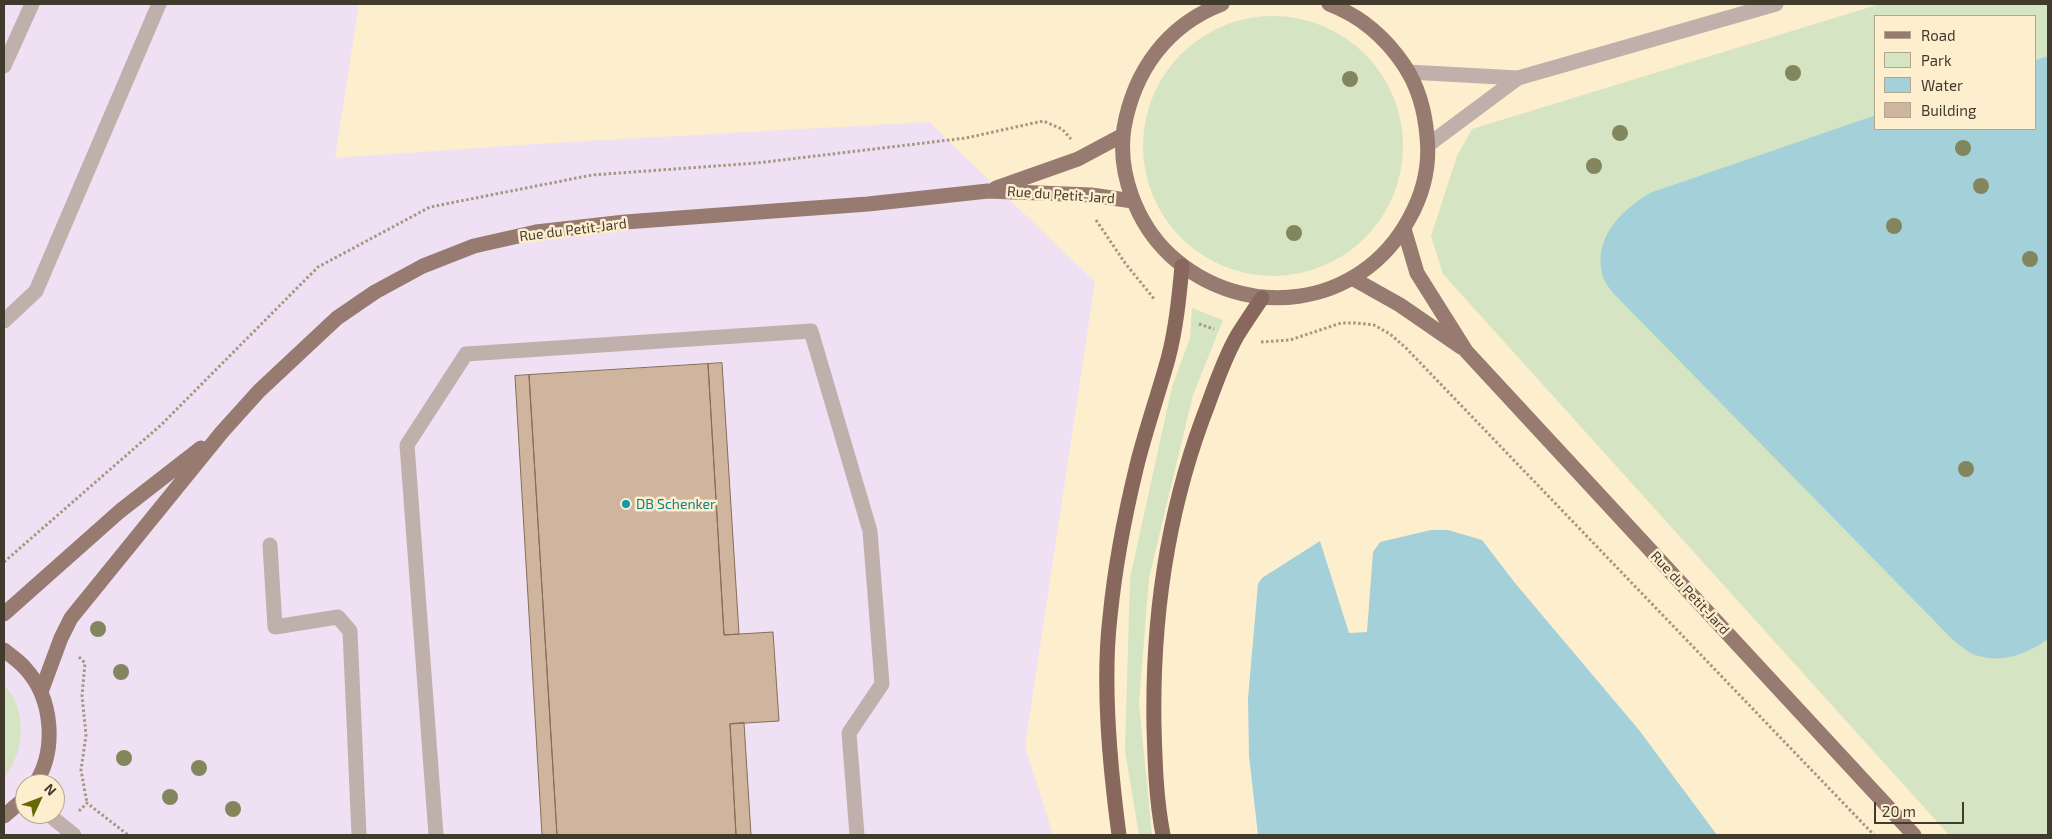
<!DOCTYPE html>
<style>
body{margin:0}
#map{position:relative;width:2052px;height:839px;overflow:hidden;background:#fdeece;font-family:"Exo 2",sans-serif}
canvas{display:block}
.frame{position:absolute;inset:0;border:5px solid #413b2e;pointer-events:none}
.legend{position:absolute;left:1874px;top:15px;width:162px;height:115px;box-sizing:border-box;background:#fdeece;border:1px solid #b2a68e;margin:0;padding:6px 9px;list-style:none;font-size:15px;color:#413b2e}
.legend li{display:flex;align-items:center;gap:10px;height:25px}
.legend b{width:25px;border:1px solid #b2a68e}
.north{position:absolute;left:15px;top:774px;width:50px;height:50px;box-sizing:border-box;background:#fdeece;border:1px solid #b2a68e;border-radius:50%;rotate:47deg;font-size:14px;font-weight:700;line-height:20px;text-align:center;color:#413b2e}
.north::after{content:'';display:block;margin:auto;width:18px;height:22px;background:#676908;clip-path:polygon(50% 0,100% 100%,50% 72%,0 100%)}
.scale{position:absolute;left:1874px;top:802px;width:90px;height:22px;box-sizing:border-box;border:2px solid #413b2e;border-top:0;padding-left:6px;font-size:15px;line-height:18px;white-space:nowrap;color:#413b2e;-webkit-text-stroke:4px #fdeece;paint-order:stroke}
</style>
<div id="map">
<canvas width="2052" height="839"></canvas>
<div class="frame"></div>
<ul class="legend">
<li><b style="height:6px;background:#977b71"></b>Road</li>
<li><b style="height:14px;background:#d5e5c3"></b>Park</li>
<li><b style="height:14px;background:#a4d1d9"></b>Water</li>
<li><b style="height:14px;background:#d0b59e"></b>Building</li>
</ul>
<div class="north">N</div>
<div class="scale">20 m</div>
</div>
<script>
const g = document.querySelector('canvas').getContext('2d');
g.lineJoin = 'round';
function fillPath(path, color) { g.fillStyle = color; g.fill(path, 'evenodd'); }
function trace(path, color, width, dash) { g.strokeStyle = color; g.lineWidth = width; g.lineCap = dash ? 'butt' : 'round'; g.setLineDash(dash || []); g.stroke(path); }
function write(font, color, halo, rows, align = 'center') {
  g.font = font + ' "Exo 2",sans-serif'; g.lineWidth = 5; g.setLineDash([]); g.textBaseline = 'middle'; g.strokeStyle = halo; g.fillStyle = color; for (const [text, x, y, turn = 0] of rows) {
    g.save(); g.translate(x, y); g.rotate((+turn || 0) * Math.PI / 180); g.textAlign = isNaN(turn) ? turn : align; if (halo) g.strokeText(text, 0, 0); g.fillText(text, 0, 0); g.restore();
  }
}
fillPath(new Path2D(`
 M4 4H359L335 158 550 143 929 122 1095 282 1025 746 1053 835H4ZM25 784H55V814H25Z`), '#efe0f3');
fillPath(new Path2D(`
 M1880 4H2048V835H1949L1443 274 1431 236 1457 156 1472 129ZM1876 16H2036V129H1876Z
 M1143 146a130 130 0 1 1 260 0a130 130 0 1 1-260 0Z
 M1192 308 1223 320 1193 395 1149 578 1139 703 1152 835H1139L1125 751 1130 578 1172 387 1190 338Z
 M4 685C28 709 25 753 4 777Z`), '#d5e5c3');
fillPath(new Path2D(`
 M2048 56V639C2027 654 2002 664 1975 655 1967 652 1960 645 1953 640L1614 294C1610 289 1605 283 1603 277 1592 239 1620 211 1650 193L1876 115V129H2036V60Z
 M1431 530H1448L1482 540 1515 583 1639 730 1717 835H1258L1249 756 1248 698 1258 584 1262 578 1320 541 1349 633 1367 632 1373 552 1380 542Z`), '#a4d1d9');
const building = new Path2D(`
 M722 363 739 634 724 635 708 364Z
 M708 364 724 635 773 632 779 721 730 724 736 835H557L529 375Z
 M529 375 557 835H542L515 376Z
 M744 723 751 835H736L730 724Z`);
fillPath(building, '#d0b59e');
trace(building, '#866d57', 1);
trace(new Path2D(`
 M1096 220 1125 263 1155 300
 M1199 324 1214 329
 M1261 342 1290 340 1341 323H1357L1374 325 1390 334 1406 348 1874 835
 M4 562 161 425 318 267 430 207 592 175 757 163 966 138 1043 121 1062 129 1071 139
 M79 657 85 663 82 696 86 735 81 770 87 803
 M79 811 87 803 128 835`), '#a39881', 3, [2.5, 2.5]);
trace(new Path2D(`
 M4 66 32 4
 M1408 72 1518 78 1776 4
 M1428 145 1518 78
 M4 321 36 291 159 4
 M270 545 275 627 338 617 350 631 359 835
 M48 814 74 835
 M436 835 407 445 466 354 811 331 870 531 882 684 849 733 857 835`), '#c0b0ab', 15);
trace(new Path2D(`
 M1222 4C1167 25 1134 71 1124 128 1117 173 1137 224 1170 255 1244 323 1360 309 1409 219 1423 194 1430 165 1427 137 1425 111 1418 86 1404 65 1385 37 1361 16 1329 4
 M996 188 1078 159 1123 135
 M1404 229 1417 273 1466 351 1914 835
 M1352 278 1400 305 1461 347
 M4 614 120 511 201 448
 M4 650C11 656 19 661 25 668 53 698 57 750 35 784
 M41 692 61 638 71 618 222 432 259 391 337 318 375 292 423 266 474 246 536 232 625 222 868 204 988 191 1091 195 1133 201
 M4 816 25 798`), '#977b71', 15);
trace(new Path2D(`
 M1119 835C1110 767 1102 686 1110 617 1115 566 1125 514 1137 465 1146 429 1158 395 1168 359 1176 329 1179 298 1182 266
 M1163 835C1156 799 1155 762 1154 726 1152 615 1168 506 1209 402 1217 380 1225 357 1237 336 1245 323 1254 310 1262 298`), '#88685d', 15);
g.fillStyle = '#83865d';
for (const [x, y] of [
 [1793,73],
 [1350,79],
 [1620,133],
 [1963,148],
 [1594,166],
 [1981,186],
 [1894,226],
 [1294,233],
 [2030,259],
 [1966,469],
 [98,629],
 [121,672],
 [124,758],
 [199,768],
 [170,797],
 [233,809]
]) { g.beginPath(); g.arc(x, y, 8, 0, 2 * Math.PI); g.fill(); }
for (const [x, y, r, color] of [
 [626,504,5,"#0f9aa8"]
]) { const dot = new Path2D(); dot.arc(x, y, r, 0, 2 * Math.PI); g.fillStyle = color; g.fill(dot); trace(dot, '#fdeece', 2); }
write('14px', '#413b2e', '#fdeece', [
 ["Rue du Petit-Jard",1061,195,4],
 ["Rue du Petit-Jard",573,230,-7],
 ["Rue du Petit-Jard",1690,593,47]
]);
write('14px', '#0d838f', '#fdeece', [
 ["DB Schenker",636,504]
], 'left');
</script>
